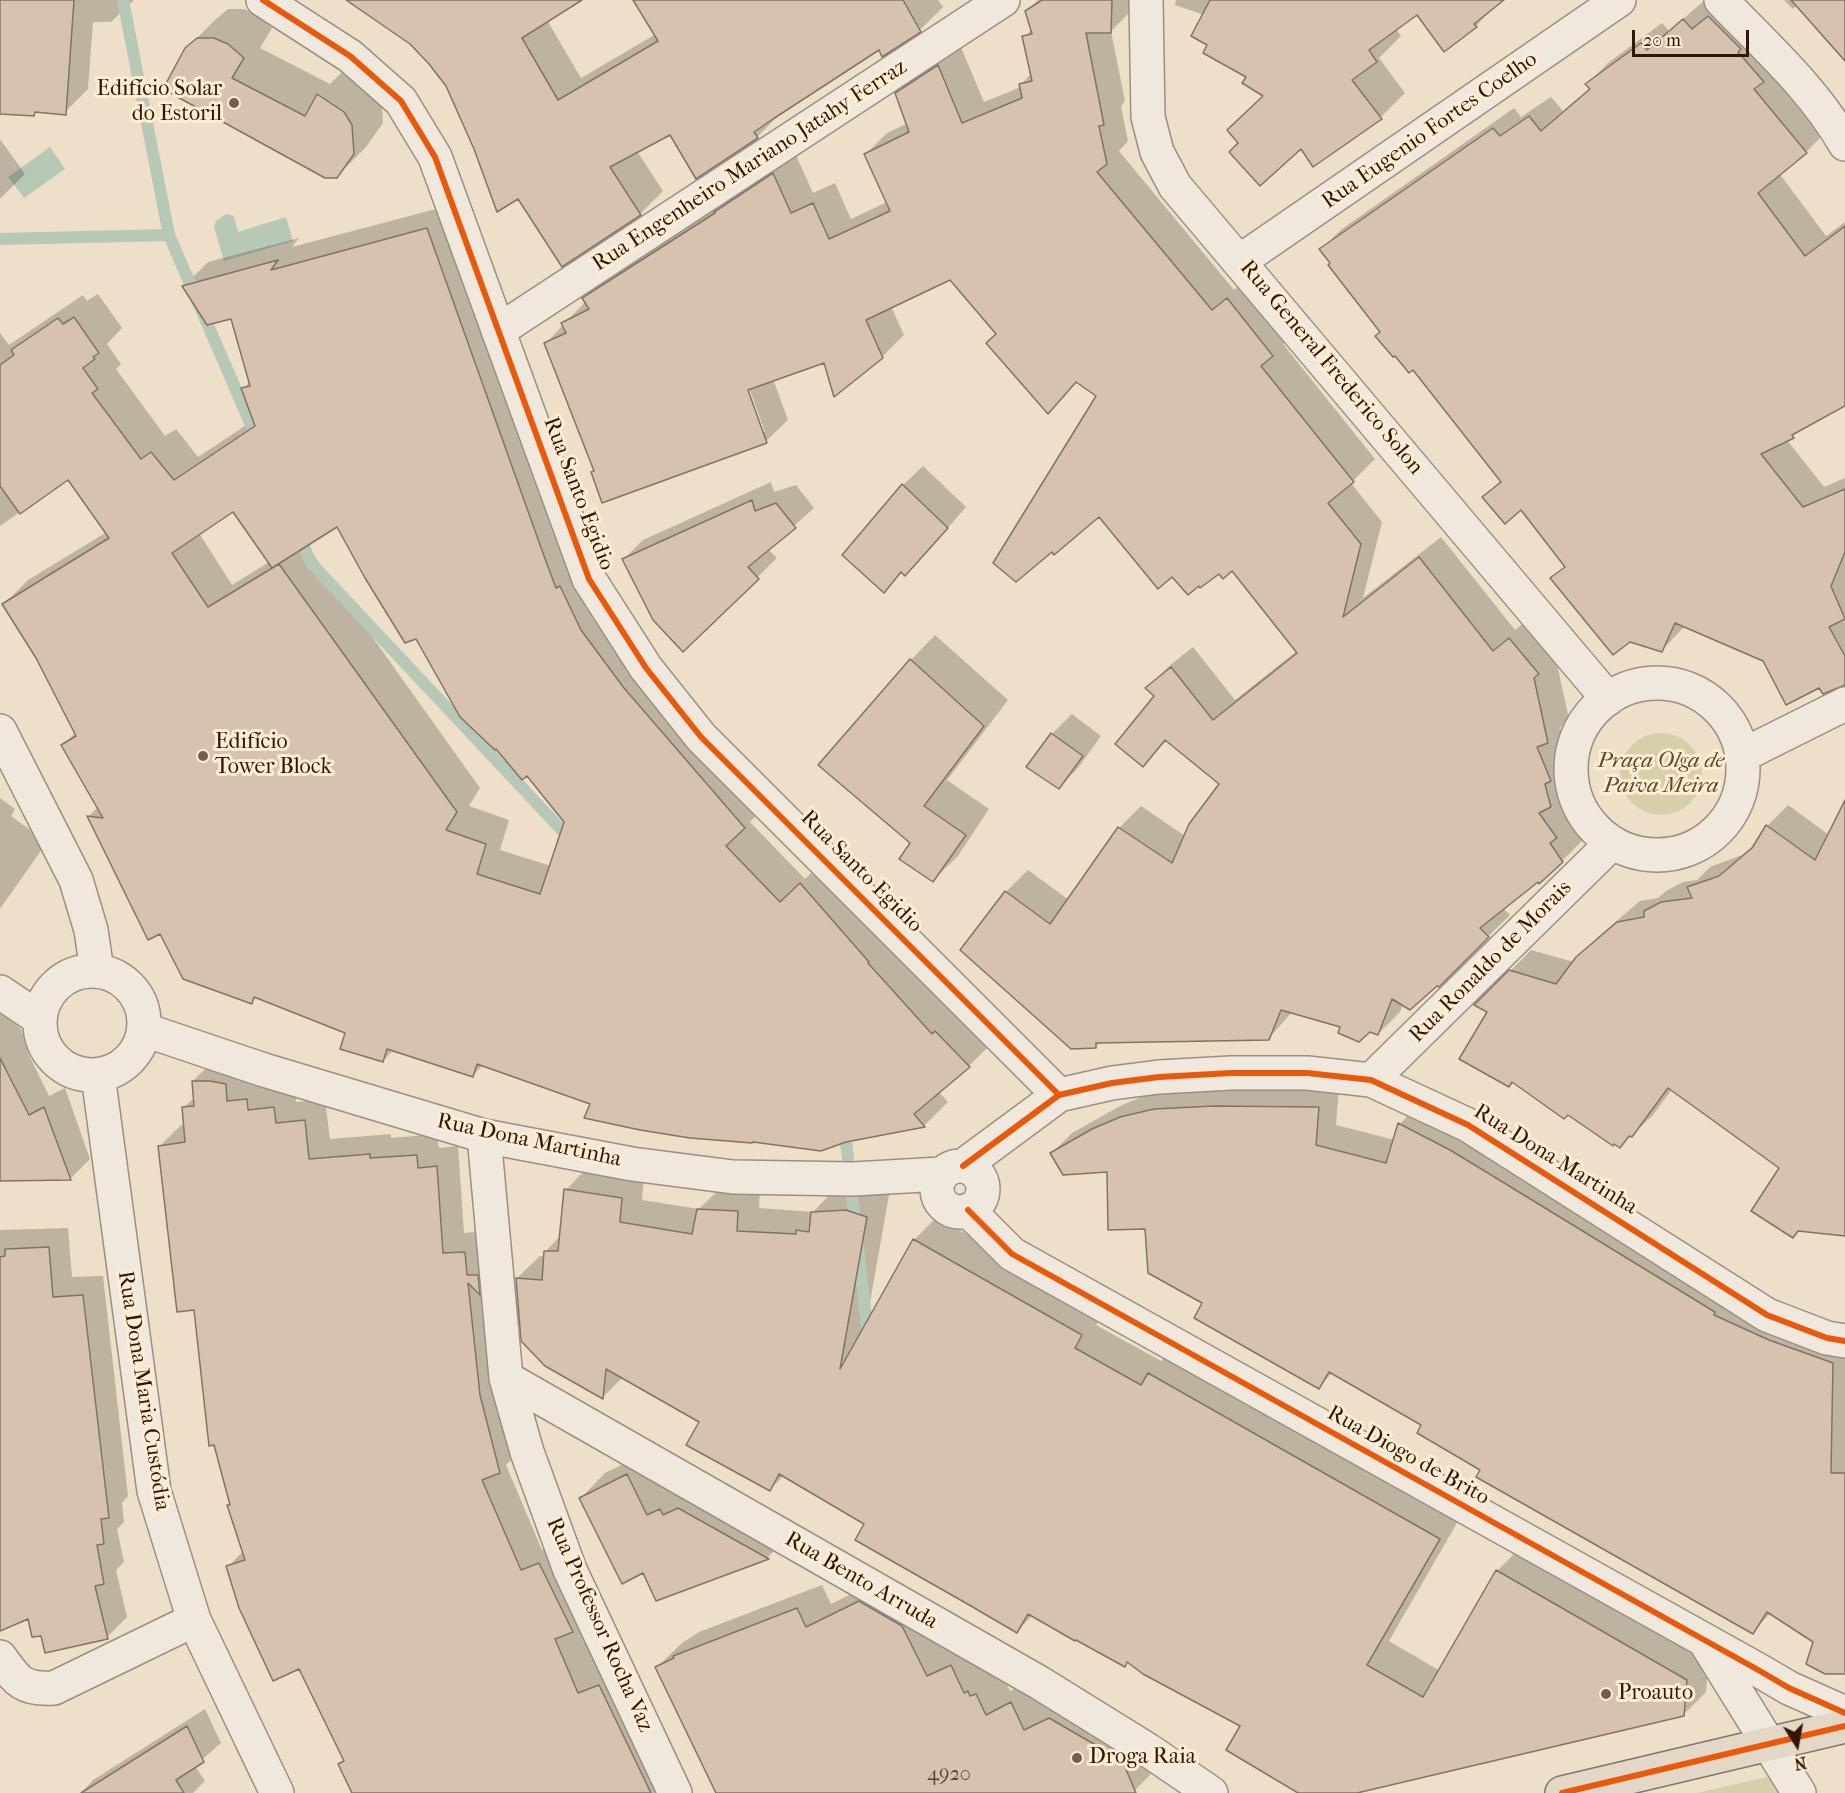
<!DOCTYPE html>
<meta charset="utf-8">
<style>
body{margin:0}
#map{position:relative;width:1845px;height:1793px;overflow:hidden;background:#eee0c8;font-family:"IM FELL French Canon",serif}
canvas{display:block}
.north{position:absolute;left:1767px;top:1715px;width:60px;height:60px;-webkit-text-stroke:4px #feedd2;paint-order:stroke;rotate:169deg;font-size:16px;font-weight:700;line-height:24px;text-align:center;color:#31160a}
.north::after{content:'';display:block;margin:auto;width:21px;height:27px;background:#31160a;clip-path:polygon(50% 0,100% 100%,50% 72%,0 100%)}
.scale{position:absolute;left:1632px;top:30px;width:117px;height:27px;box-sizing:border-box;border:3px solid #31160a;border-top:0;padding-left:8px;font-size:18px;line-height:21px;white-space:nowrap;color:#31160a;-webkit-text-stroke:4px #feedd2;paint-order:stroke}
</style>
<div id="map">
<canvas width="1845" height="1793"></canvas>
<div class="north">N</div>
<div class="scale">20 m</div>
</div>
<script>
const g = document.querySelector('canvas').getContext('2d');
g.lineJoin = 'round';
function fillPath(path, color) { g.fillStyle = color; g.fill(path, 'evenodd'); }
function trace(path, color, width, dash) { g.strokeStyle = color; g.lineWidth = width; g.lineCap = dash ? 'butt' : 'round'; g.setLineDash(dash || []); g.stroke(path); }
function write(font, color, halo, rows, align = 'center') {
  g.font = font + ' "IM FELL French Canon",serif'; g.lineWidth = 6; g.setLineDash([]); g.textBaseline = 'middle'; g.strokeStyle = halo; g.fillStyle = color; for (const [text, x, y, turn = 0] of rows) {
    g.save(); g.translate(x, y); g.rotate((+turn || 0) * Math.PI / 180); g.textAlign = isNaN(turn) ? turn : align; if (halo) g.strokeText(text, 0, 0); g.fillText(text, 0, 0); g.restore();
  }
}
fillPath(new Path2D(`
 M1620 774a41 41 0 1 1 82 0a41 41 0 1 1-82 0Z
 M1771 1776 1781 1793H1697Z`), '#d5d0a9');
fillPath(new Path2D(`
 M50 147 65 169 24 198 8 177Z
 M226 214 234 216 238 232 286 217 293 241 224 261 214 227 216 221Z`), '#b7c8b6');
fillPath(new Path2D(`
 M0 0H134L111 22H93L88 89 66 111 0 109Z
 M349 0H583L579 3 578 1 547 20 581 78 656 34 635 0H938L943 7 920 30 880 47 780 114 757 137 671 133 637 151 663 191 640 214 562 265 518 197 475 148 447 85 430 63 411 42Z
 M1038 0H1133L1132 10 1111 31 1125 101 1121 106 1128 141 1119 151 1234 290 1249 278 1294 333 1283 344 1375 459 1351 483 1382 522 1363 598 1441 537 1515 630 1531 617 1555 655 1569 719 1560 728 1572 758 1567 763 1572 784 1562 794 1577 815 1572 821 1584 839 1562 861 1503 908 1510 915 1439 985 1403 1004 1400 1012 1378 1034 1292 1012 1269 1038 1101 1041 1095 1047 962 950 1006 892 1028 870 1069 900 1119 828 1141 806 1185 836 1221 784 1168 739 1143 765 1156 695 1147 688 1169 666 1193 647 1235 700 1297 651 1098 396 1078 381 1048 412 997 333 950 278 891 306 904 335 882 357 825 361 773 379 788 420 766 441 595 470 545 344 585 302 584 298 606 277 795 153 813 193 835 183 851 219 887 202 866 154 887 133 908 123 897 93 919 72 960 45 984 102 1021 87V84L1031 74 1024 37 1032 29 1027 11ZM747 382 765 432H761L744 383Z
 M1176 0H1501L1476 26 1417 13 1396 29 1401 36 1379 58 1405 93 1381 117 1301 147 1240 143 1265 95 1248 77 1209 44 1204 15 1175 5Z
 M1705 0 1827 131 1806 152 1779 173 1826 236 1845 222V405L1801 429 1787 440 1824 487 1845 478V682L1819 686 1685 626 1662 650 1552 578 1566 565 1522 508 1484 497 1501 480 1414 368 1382 331 1321 249 1342 229 1514 108 1521 117 1551 97 1563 111 1590 88 1587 84 1608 63 1662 23 1669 31Z
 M1784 0H1845V58L1797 5 1793 9Z
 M228 9H244L257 15 272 28 260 48 330 84 348 66 381 95 383 123 366 147 336 177 186 49 216 19Z
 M0 139 25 174 0 199Z
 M451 205 580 565 768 803 750 822 805 879 825 860 993 1042 969 1066 939 1092 948 1102 924 1126 845 1140 592 1103 483 1065 472 1076 394 1049 383 1061 347 1032 257 997 252 1002 161 932 149 938 89 816 98 807 63 745 76 732 37 658 4 604 28 580 107 532 68 478 0 526V333L9 345 83 295 87 301 98 294 122 328 107 344 121 364 116 369 165 436 176 429 198 457 254 420 243 389 250 381 232 317 184 286 208 262 299 238 292 247ZM233 510 269 562 232 585 199 533ZM337 525 417 638 565 822 551 866 500 850 509 820 469 806 480 788 306 544Z
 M923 466 966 507 925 554 905 574 902 572 884 591 903 485Z
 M771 482 774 492 796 485 814 508 768 549 777 558 683 650 624 559 643 540Z
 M935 635 1008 700 947 780 989 809 958 856 933 880 912 843 820 765 911 660Z
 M1072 714 1101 736 1078 768 1058 788 1052 734Z
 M0 798 15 809 11 816 47 842 0 909Z
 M1788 805 1829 835 1845 817V1235L1800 1230 1793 1237 1781 1168 1672 1089 1653 1115 1620 1146 1514 1080 1509 1085 1489 1011 1477 1005 1531 950 1574 962 1599 936 1640 901 1658 898 1666 891 1683 882 1697 880 1710 867 1742 855 1757 842 1767 826Z
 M0 1012 21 1029 28 1053 49 1096 65 1088 90 1159 70 1179 0 1180Z
 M214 1060 268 1078 269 1089 295 1087 296 1102 325 1100 330 1139 391 1134V1138L437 1134 439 1148 458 1146 464 1233 485 1231 521 1450 506 1465 542 1550 560 1542 579 1625 600 1673 620 1665 656 1793H351L340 1764 345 1759 299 1667 228 1567 244 1550 229 1506 231 1504 195 1309 160 1146 181 1125H185L183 1108 195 1097 193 1081Z
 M1339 1087 1336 1125 1395 1140 1400 1124 1420 1103 1735 1291 1845 1339V1671L1815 1641 1771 1613 1752 1632 1482 1470 1423 1424 1333 1372 1319 1387 1204 1302 1146 1227 1108 1171 1052 1153 1072 1133 1122 1105 1142 1097 1176 1089Z
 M588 1167 644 1176 642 1200 699 1209 721 1187 760 1189 759 1208 813 1212 835 1189 870 1188 889 1195 866 1325 914 1240 937 1217 1104 1312 1096 1325 1161 1361 1171 1351 1461 1516 1389 1641 1440 1671 1497 1571 1520 1548 1709 1657 1706 1692 1683 1715 1351 1793H1306L1242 1725 1128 1661 1124 1665 1033 1615 1017 1631 866 1523 784 1475 770 1490 701 1421 623 1377 603 1397 517 1278 540 1256H545V1252L561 1235 566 1190Z
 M68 1228 72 1277 103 1276 128 1496 122 1503 124 1522 117 1529 124 1562 116 1570 127 1617 107 1637 42 1634 29 1617 0 1622V1230Z
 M652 1450 792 1533 768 1557 657 1599 643 1571 581 1498 605 1473Z
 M884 1578 926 1602 951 1653 975 1642 1000 1670 1010 1691 1036 1679 1159 1766 1135 1790 1129 1793H718L657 1667 682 1643 699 1632 822 1585 831 1604Z
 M205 1709 221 1743 195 1766 205 1781 193 1793H81L93 1780Z`), '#0003');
trace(new Path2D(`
 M123 0 169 235 258 441
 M0 239 169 235
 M298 534 311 563 573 842
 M841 1129 845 1133 856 1229
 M858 1246 868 1336`), '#b7c8b6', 12);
const building = new Path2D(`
 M0 0H74L66 115 35 112 34 116 0 114Z
 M346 0H582L522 38 558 100 658 41 633 0H903L921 32 882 57 879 50 773 119 754 132 758 138 696 179 670 135 610 167 641 215 562 267 518 199 497 212 474 149 446 86 429 64 410 44Z
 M1042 0H1112L1111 33H1086L1104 125 1099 126 1107 164 1097 172 1212 310 1227 298 1273 356 1261 366 1354 482 1328 503 1361 544 1343 617 1419 557 1493 651 1509 638 1539 674 1534 678 1548 743 1537 747 1551 781 1545 784 1551 807 1539 813 1557 838 1550 843 1563 862 1539 884 1538 882 1480 928 1489 937 1439 987 1437 986 1410 1010 1392 999 1378 1035 1370 1032 1359 1042 1338 1033 1340 1027 1281 1010 1269 1040 1096 1043V1048L1071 1049 960 950 1005 891 1050 924 1118 827 1172 863 1189 824 1219 784 1165 740 1143 767 1115 744 1154 696 1145 688 1171 667 1213 720 1297 653 1232 571 1223 579 1219 574 1200 588 1199 586 1188 595 1172 577 1158 589 1099 517 1054 555 1052 552 1016 582 993 563 1096 396 1076 382 1048 414 986 343 996 334 950 280 866 320 883 358 834 397 824 363 748 390 767 443 602 503 591 472 594 471 544 343 566 333 561 323 589 309 582 298 715 213 714 212 773 173 791 213 813 203 829 239 890 211 864 154 909 132 895 93 938 65 962 123 1022 98 1019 84 1032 81 1022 36 1032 34 1025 11Z
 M1210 0H1504L1474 24 1477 27 1444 52 1417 15 1369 50 1377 62 1352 80 1382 119 1313 167 1301 149 1260 186 1229 152 1238 143 1227 130 1263 96 1242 83 1246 77 1203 53 1207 45 1191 36Z
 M1791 0H1845V61Z
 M1708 16 1741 49 1738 52 1764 82 1754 89 1807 153 1758 193 1805 256 1845 226V406L1792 435 1794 438 1761 454 1803 507 1845 489V552L1831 586 1845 619 1829 627 1845 656V685L1823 694 1819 688 1786 705 1763 661 1675 623 1662 652 1630 642 1613 655 1550 578 1565 567 1521 510 1505 524 1482 497 1501 482 1413 370 1409 373 1395 356 1393 357 1375 336 1380 332 1328 265 1330 263 1319 249 1493 128 1500 136 1529 116 1541 131 1590 89 1585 84 1641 43 1647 50 1683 19 1692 29Z
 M197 38H214L228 44 244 58 232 78 305 116 317 94 344 112 352 125 354 154 337 178H325L163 89 185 48Z
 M427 228 544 556 556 588 560 586 581 630 624 688 745 828 726 846 780 902 800 883 869 962 868 963 932 1034 935 1031 970 1067 914 1114 925 1127 846 1142 821 1151 753 1142 752 1143 690 1138 640 1130 584 1118 590 1104 477 1064 473 1077 387 1049 383 1062 340 1049 345 1033 254 997 252 1004 183 979 160 934 148 940 87 816 103 818 61 745 76 736 36 658 2 604 109 538 68 480 20 514 0 486V365L14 355 11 350 58 318 63 324 74 317 99 353 93 357 95 359 83 368 98 389 92 393 141 459 151 452 174 480 255 426 241 388 250 386 231 319 207 325 182 286 278 260 271 270ZM233 512 272 568 337 527 365 578 405 643 416 639 460 717 495 750 496 749 522 780 527 776 564 822 540 894 477 874 486 844 446 830 457 812 279 564 208 607 172 553Z
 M902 484 948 528 905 576 901 572 884 593 842 555Z
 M752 500 755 511 776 503 796 528 748 567 759 579 683 652 653 620 622 559Z
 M910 659 984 726 924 806 966 835 933 882 899 859 910 843 818 765Z
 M1051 733 1083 756 1059 789 1026 767Z
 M1845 800V1236L1798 1231 1793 1238 1751 1211 1779 1168 1668 1088 1632 1137 1629 1136 1620 1148 1614 1144 1613 1146 1568 1115 1564 1119 1512 1082 1509 1087 1459 1059 1487 1012 1474 1005 1509 970 1556 984 1576 957 1617 922 1644 917V911L1661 902 1692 898 1687 887 1719 876 1752 848 1766 825 1815 860Z
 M0 1058 29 1115 44 1107 71 1180 0 1181Z
 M192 1081H210L226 1084 227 1101 247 1099 248 1110 274 1107 276 1123 305 1120 309 1159 370 1154V1158L417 1155 418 1168 437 1166 443 1253 465 1252 467 1275H478L480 1295 468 1283 480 1395 500 1473 482 1480 521 1570 539 1563 573 1632 555 1639 578 1693 599 1685 651 1793H352L338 1764 344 1761 299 1669 273 1681 239 1608 226 1566 245 1560 227 1505H230L214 1445 209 1446 194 1310 177 1312 158 1146 185 1142 182 1107 194 1106Z
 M1214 1106 1319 1107 1316 1145 1386 1163 1398 1123 1450 1150 1483 1170 1715 1312 1714 1315 1769 1340 1833 1363 1831 1473H1845V1674H1825L1806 1664 1813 1642 1767 1612 1753 1634 1476 1477 1480 1470 1417 1433 1421 1425 1329 1372 1319 1389 1194 1318 1202 1303 1148 1273 1145 1229 1108 1230 1107 1172 1063 1175 1050 1153 1092 1129 1120 1117 1154 1109Z
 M564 1189 622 1198 620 1222 692 1234 697 1209 738 1211 737 1231 796 1234V1230L809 1232 811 1212 846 1210 867 1217 840 1369 913 1239 1082 1335 1075 1348 1141 1385 1148 1373 1440 1539 1367 1665 1423 1697 1496 1570 1687 1680 1684 1716 1357 1793H1298L1226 1750 1240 1726 1143 1674 1127 1662 1125 1667 1076 1640 1075 1641 1028 1614 1017 1633 971 1606 855 1540 864 1524 779 1474 770 1491 686 1445 699 1422 606 1369 603 1399 545 1366 521 1341 516 1278 542 1280 544 1251H558Z
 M49 1247 53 1297 83 1295 109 1518 101 1519 104 1544 97 1545 104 1584 95 1586 108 1639 45 1653 41 1636 32 1637 28 1619 0 1631V1257L5 1256V1249Z
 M627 1474 647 1515 660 1509 663 1515 678 1508 769 1559 656 1601 643 1573 622 1584 579 1498Z
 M859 1601 902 1626 927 1676 951 1665 964 1693 968 1691 970 1696 976 1694 986 1715 1011 1702 1024 1730 1049 1718 1073 1732 1122 1760 1136 1793H716L655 1667 674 1658 673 1656 797 1608 806 1627Z
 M187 1726 204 1762 176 1780 184 1793H81Z`);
fillPath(building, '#d6c2af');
trace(building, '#7f7467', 1.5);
const minor = new Path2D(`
 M263 0 350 56 401 101 435 157 589 579 646 668 701 737 1059 1095
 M1146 0 1148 117 1157 152 1175 186 1608 699
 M1721 0C1764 45 1814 89 1845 144
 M1240 261 1619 0
 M498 331 1003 0
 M1571 769a86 86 0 1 1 172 0a86 86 0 1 1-172 0Z
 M0 731 76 880 91 930 97 971
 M1743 755 1845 704
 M40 1023a52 52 0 1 1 104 0a52 52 0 1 1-104 0Z
 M0 992 40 1019
 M145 1030 264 1070 484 1136 632 1164 733 1177 853 1179 941 1174
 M98 1075 154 1491 194 1620 277 1793
 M1371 1080 1612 843
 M484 1136 506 1378 527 1452 570 1570 675 1793
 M963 1166 1059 1095 1112 1083 1159 1077 1231 1073H1307L1371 1080 1468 1125 1767 1315 1827 1338 1845 1341
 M937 1189a23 23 0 1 1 46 0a23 23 0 1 1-46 0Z
 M968 1210 1012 1254 1760 1671 1789 1688 1845 1713
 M506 1378 1040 1683 1148 1750 1211 1793
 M1706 1643 1799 1793
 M0 1657C17 1681 22 1690 54 1688L194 1620`);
const primary = new Path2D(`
 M1562 1793 1845 1726`);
trace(minor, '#9a8f80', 36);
trace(primary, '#7f7467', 36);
trace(minor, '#f0e8dc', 33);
trace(primary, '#e3d8c7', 33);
trace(new Path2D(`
 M263 0 350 56 401 101 435 157 589 579 646 668 701 737 1059 1095
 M963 1166 1059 1095 1112 1083 1159 1077 1231 1073H1307L1371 1080 1468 1125 1767 1315 1827 1338 1845 1341
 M968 1210 1012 1254 1760 1671 1789 1688 1845 1713
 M1562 1793 1845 1726`), '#e8590c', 6);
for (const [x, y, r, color] of [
 [234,103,6,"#735d4c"],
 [203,756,6,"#735d4c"],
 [1606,1694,6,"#735d4c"],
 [1077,1758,6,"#735d4c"]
]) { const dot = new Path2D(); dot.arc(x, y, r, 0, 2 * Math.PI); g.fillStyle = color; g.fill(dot); trace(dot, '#feedd2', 2); }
write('20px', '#5a4133', null, [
 ["4920",949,1775]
]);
write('22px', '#31160a', '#feedd2', [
 ["Edifício Solar",222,90,"right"],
 ["do Estoril",222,115,"right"],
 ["Edifício",215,743],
 ["Tower Block",215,768],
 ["Proauto",1618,1694],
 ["Droga Raia",1089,1758]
], 'left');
write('22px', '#31160a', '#feedd2', [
 ["Rua Eugenio Fortes Coelho",1430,131,-35],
 ["Rua Engenheiro Mariano Jatahy Ferraz",750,166,-33],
 ["Rua General Frederico Solon",1331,368,50],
 ["Rua Santo Egidio",578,494,69],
 ["Rua Santo Egidio",861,872,45],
 ["Rua Ronaldo de Morais",1491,962,-45],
 ["Rua Dona Martinha",529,1141,12],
 ["Rua Dona Martinha",1555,1160,32],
 ["Rua Dona Maria Custódia",143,1391,81],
 ["Rua Diogo de Brito",1408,1456,29],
 ["Rua Bento Arruda",861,1581,30],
 ["Rua Professor Rocha Vaz",599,1625,66]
]);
write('italic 22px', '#5c4a32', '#feedd2', [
 ["Praça Olga de",1661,762],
 ["Paiva Meira",1661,787]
]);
</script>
